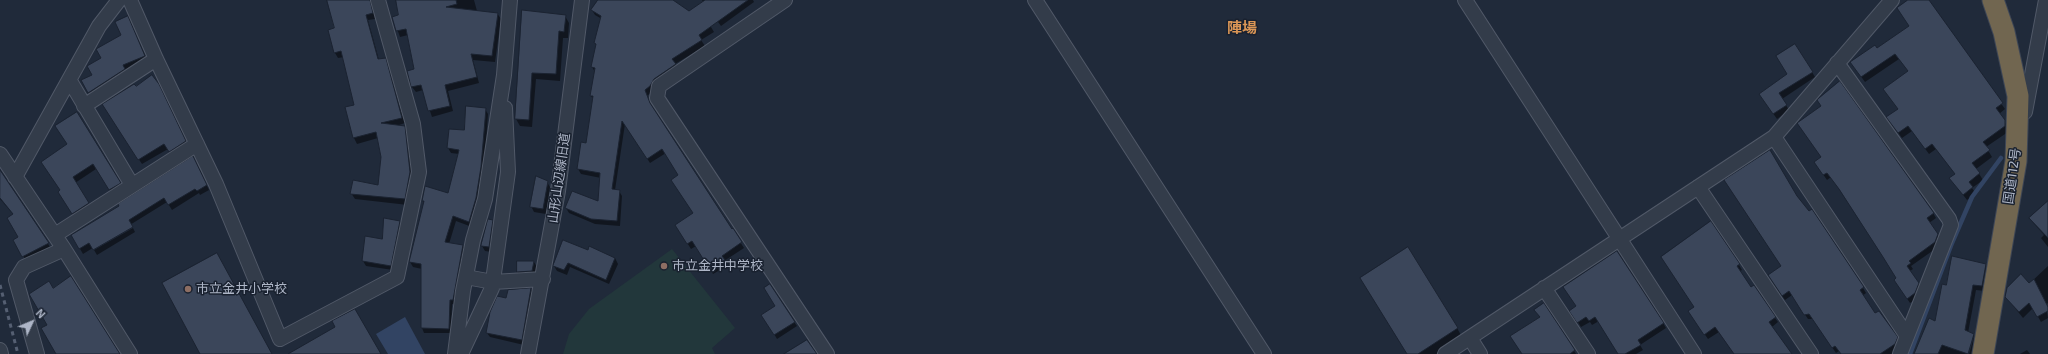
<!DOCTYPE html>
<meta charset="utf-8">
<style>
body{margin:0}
#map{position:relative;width:2048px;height:354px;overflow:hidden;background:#202a3a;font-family:"Exo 2",sans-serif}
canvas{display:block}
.north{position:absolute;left:12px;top:302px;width:40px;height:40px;-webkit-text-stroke:3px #19212f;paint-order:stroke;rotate:46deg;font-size:11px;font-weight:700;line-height:16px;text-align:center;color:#aeb6c7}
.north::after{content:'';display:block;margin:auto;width:14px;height:18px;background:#aeb6c7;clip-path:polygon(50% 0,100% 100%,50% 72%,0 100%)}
</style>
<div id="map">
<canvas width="2048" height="354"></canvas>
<div class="north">N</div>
</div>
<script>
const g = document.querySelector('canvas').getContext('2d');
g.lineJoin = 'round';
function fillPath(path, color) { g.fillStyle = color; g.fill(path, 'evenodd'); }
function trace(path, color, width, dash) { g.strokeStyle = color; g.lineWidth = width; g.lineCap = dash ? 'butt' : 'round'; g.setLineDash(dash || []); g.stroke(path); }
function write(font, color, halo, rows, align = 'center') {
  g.font = font + ' "Exo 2","Noto Sans JP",sans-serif'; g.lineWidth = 3; g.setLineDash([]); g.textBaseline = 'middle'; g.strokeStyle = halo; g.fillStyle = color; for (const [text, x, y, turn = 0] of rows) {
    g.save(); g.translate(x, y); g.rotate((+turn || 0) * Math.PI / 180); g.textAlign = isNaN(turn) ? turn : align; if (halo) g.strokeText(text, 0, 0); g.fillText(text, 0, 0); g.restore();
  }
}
fillPath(new Path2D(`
 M672 249 735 328 712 348 715 354H563L569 334 589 309Z`), '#22373b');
fillPath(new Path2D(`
 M405 317 425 354H388L376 334Z`), '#324463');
fillPath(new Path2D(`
 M322 0H371L375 19 368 20 379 60 385 59 388 65 405 123 396 126 404 127 407 132 413 178 408 205 355 199 351 193 379 186 382 157 378 138 357 144 354 138 346 108 355 106 344 57 338 58 335 53V29L328 0Z
 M397 0H474L477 11 497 13 501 19 495 62 473 60 479 83 448 91 453 111 432 117 423 90 416 92 412 87 408 72 415 70 408 35 400 37 393 17 399 16Z
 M598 0H672L711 27 714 32 701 40 705 46 675 64 678 70 647 96 652 107 744 248 724 261 727 266 713 274 696 246 691 249 679 230 695 217 679 175 666 153 650 163 625 124 615 190 619 191 622 196 620 226 595 224 569 213 566 208 599 202 601 178 581 174 578 169 582 143 587 144 594 100 591 96 595 72 592 67 597 47 595 43 602 19 595 15 592 10Z
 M702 0H753L754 2 721 26Z
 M1910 0H1928L2005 109 1999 114 2008 127V132L1986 147 1992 157 1976 169 1983 180 1972 188 1976 194 1967 200 1954 183 1955 174 1936 149 1929 154 1912 131 1902 138 1891 123 1899 110 1909 72 1899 59 1865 82 1855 68 1910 27Z
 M523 11 565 16 569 23 568 38H563L560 81 536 79 532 127 520 126 516 119Z
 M131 24 148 62 93 99 83 81 93 75 102 58Z
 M1812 72 1815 77 1782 99 1789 110 1777 119 1763 99Z
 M135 88 161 90 188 146 172 157 168 149 142 164 106 110Z
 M485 109 488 114 484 172 472 227 456 221 449 244 463 246 466 251 456 305 452 304 451 333H424L422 328V269L413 267 410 262 424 204 423 201 449 194 459 154 451 153 448 148 450 130 464 132Z
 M76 113 123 188 113 195 96 169 75 183 91 209 76 218 59 192 61 191 68 145Z
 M196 163 209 190 200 195 199 193 172 210 167 202 83 254 72 235Z
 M1818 167 1933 213 1936 218 1929 223 1941 240 1938 247 1911 266 1913 269 1910 271 1921 289 1917 299 1910 303 1898 285 1897 278 1887 262 1831 177 1827 180Z
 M0 181 39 228 51 249 26 261 15 240 20 238 14 215 0 199Z
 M547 182 550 187 546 214 534 212 531 206Z
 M1797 196 1809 212 1811 210 1863 288 1866 293 1862 296 1875 314 1897 338 1900 343 1897 349 1891 354H1841L1839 351 1836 353 1813 319H1808L1792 295 1785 300 1772 281 1782 267Z
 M2048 202V247L2041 238 2044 235 2030 219Z
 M400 221 402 227 393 270 366 266 363 261 366 238 382 240Z
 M492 221 495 226 492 252 485 251 482 246Z
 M1710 222 1739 265 1742 270 1739 272 1775 318 1778 322 1772 327 1790 354H1734L1719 332 1708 339 1692 316Z
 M133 228 135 232 97 255 94 250Z
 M588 252 615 258 618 264 609 284 570 267 567 275 557 271 554 266Z
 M534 262 537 267 535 276 521 277 518 272Z
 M1986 265 1989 271 1985 291 1976 290 1968 333 1974 335 1977 340 1973 354H1969L1974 337H1972L1967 354H1915L1936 322 1947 286Z
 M2048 266V303L2046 305 2048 318 2041 322 2033 308 2023 318 2006 297 2029 284Z
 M531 289 534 294 524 345 490 337 487 333 507 299 508 291Z
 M1544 305 1576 354H1523L1540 318 1536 310Z
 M1577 307 1663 323 1666 328 1640 345 1643 350 1636 354H1619L1599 321 1592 325 1590 322 1581 327 1574 316Z
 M763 315 794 322 797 326 777 339Z
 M1457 328 1462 337 1436 354H1408Z
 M2027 350 2030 354H2020Z`), '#0007');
trace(new Path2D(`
 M1910 354 1952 243 1972 197 2001 158`), '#324463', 4.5);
const building = new Path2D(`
 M327 0H370L373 13 366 15 378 59 386 58 402 118 381 123 405 126 410 172 405 199 350 194 353 180 378 185 381 157 376 132 353 138 345 107 354 105 341 51 334 53 328 30 334 28Z
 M396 0H456L457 4 446 7 498 13 492 56 471 54 477 77 445 85 450 106 428 111 421 85 411 87 407 71 414 69 406 29 396 31 392 17 398 15Z
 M598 0H673L689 11 705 0H748L699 35 702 40 672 59 676 64 654 79 650 86 645 90 650 103 732 229 733 228 742 242 722 256 725 260 710 270 692 241 687 244 675 225 693 213 671 180 678 175 662 149 647 159 622 121 612 189 620 190 617 221 591 219 565 208 572 191 598 201 600 173 577 169 581 142 586 143 593 96H590L595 68 591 67 596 44 594 43 601 16 591 10Z
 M1908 0H1929L2003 103 1996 108 2005 120V126L1983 142 1990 150 1972 163 1980 173 1969 182 1973 187 1963 195 1949 178 1955 174 1932 144 1925 149 1908 126 1898 133 1886 117 1898 109 1883 89 1908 71 1895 54 1861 77 1850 62 1875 45 1877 48 1909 26 1897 8Z
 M522 10 566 15 564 32 559 31 556 74 532 73 529 120 515 119Z
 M128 16 145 56 123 65 125 69 88 93 81 80 92 75 87 66 101 58 96 49 121 35 115 22Z
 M1795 44 1813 72 1779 93 1787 105 1773 114 1759 94 1787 74 1776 56Z
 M152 75 159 84 186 141 169 152 164 144 138 160 102 104 134 84 136 86Z
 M1840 81 1934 213 1927 218 1938 234 1935 242 1909 261 1911 263 1907 266 1919 283 1915 293 1907 299 1894 280 1896 278 1883 257 1839 189 1827 173 1823 175 1814 162 1821 157 1797 123 1821 106 1817 100Z
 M466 106 486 108 481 167 476 198 469 222 453 216 445 242 463 245 453 300H450L449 329 421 328V264L409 262 424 201H422L425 186 448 193 459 150 447 148 449 129 464 130Z
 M77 112 121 183 109 190 93 164 73 177 89 203 72 214 58 192 60 190 41 162 67 144 55 126Z
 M1770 150 1797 196 1809 211 1812 209 1864 287 1860 290 1875 313 1879 311 1898 337 1895 344 1880 354H1841L1835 346 1832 348 1809 314 1804 315 1789 291 1782 296 1768 275 1781 266 1724 180Z
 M193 156 207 185 197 191 195 189 168 205 164 198 129 220 133 227 93 250 89 243 79 249 71 235 119 206 118 204Z
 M0 170 49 243 22 257 13 240 18 237 7 218 13 214 0 198Z
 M536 176 548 181 543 209 530 207Z
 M2048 201V238L2029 218Z
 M384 218 400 221 391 266 362 261 365 236 382 239Z
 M488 219 493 220 489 247 481 246Z
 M1711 221 1740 264 1737 266 1751 287 1754 285 1776 317 1769 322 1792 354H1734L1715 327 1704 335 1688 311 1694 307 1661 257Z
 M563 240 588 250 589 246 615 258 606 280 568 263 564 270 553 266Z
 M1408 247 1458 328 1418 354H1407L1360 278Z
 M1617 251 1664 323 1638 340 1641 345 1625 354H1618L1595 317 1589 321 1586 317 1577 323 1569 311 1576 306 1563 287Z
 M217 253 272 354H200L162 283Z
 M1952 256 1986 264 1982 286 1973 285 1965 330 1974 334 1968 354 1942 345 1938 354H1914L1929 318 1935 321 1942 284 1946 285Z
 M517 261H534L532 271 517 272Z
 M2021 274 2029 283 2034 279 2048 307V311L2037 317 2029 303 2019 312 2005 297 2007 288Z
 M71 276 120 354H56L41 328 47 325 29 294 49 281 53 288Z
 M770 284 795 322 774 335 761 315 775 306 764 288Z
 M531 288 522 340 486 333 490 312 497 296 506 298 508 290Z
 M1544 303 1575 350 1570 354H1522L1510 336 1540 317 1534 310Z
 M355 309 381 354H288L335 327 332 321Z
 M807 340 817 354H784Z`);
fillPath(building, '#3b465a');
trace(building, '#1b2331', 1);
const minor = new Path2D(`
 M130 0 156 59 216 184 280 339 397 277 419 172 413 124 378 0
 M785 0 659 86 657 98 827 354
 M1035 0 1264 354
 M1465 0 1694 354
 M1837 63 1949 219 1951 225 1900 354
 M70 81 132 185
 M84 106 156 59
 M2025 112 2046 0
 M1774 137 1907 336
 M0 154 64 249 130 354
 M15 177 99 26 119 0
 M1698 187 1811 354
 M55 235 197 144
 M466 277 493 282 543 279
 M1544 288 1588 354
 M1470 338 1480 354
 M0 350 1 354
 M37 354 16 280 24 267 64 249
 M455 354 463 291 473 240 485 199 504 75 510 0
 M461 354 492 288 508 172 505 108
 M528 354 558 191 582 0
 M1445 354 1774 137 1892 0`);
const highway = new Path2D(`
 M1983 354 2016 161 2018 96 2004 32 1993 0`);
trace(minor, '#515968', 16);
trace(highway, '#3e4655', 23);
trace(minor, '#333c4a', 14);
trace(highway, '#716650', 21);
trace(new Path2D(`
 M0 285 18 354`), '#555f72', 3, [4, 4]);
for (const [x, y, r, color] of [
 [664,266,4,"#8d6e63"],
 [188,289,4,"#8d6e63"]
]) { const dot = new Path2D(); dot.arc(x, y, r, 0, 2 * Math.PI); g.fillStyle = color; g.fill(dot); trace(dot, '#19212f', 1.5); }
write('13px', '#aeb6c7', '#19212f', [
 ["国道112号",2012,176,-82],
 ["山形山辺線旧道",559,178,-82]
]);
write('13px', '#aeb6c7', '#19212f', [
 ["市立金井中学校",672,266],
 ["市立金井小学校",196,289]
], 'left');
write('bold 15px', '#da9656', '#19212f', [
 ["陣場",1242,28]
]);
</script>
